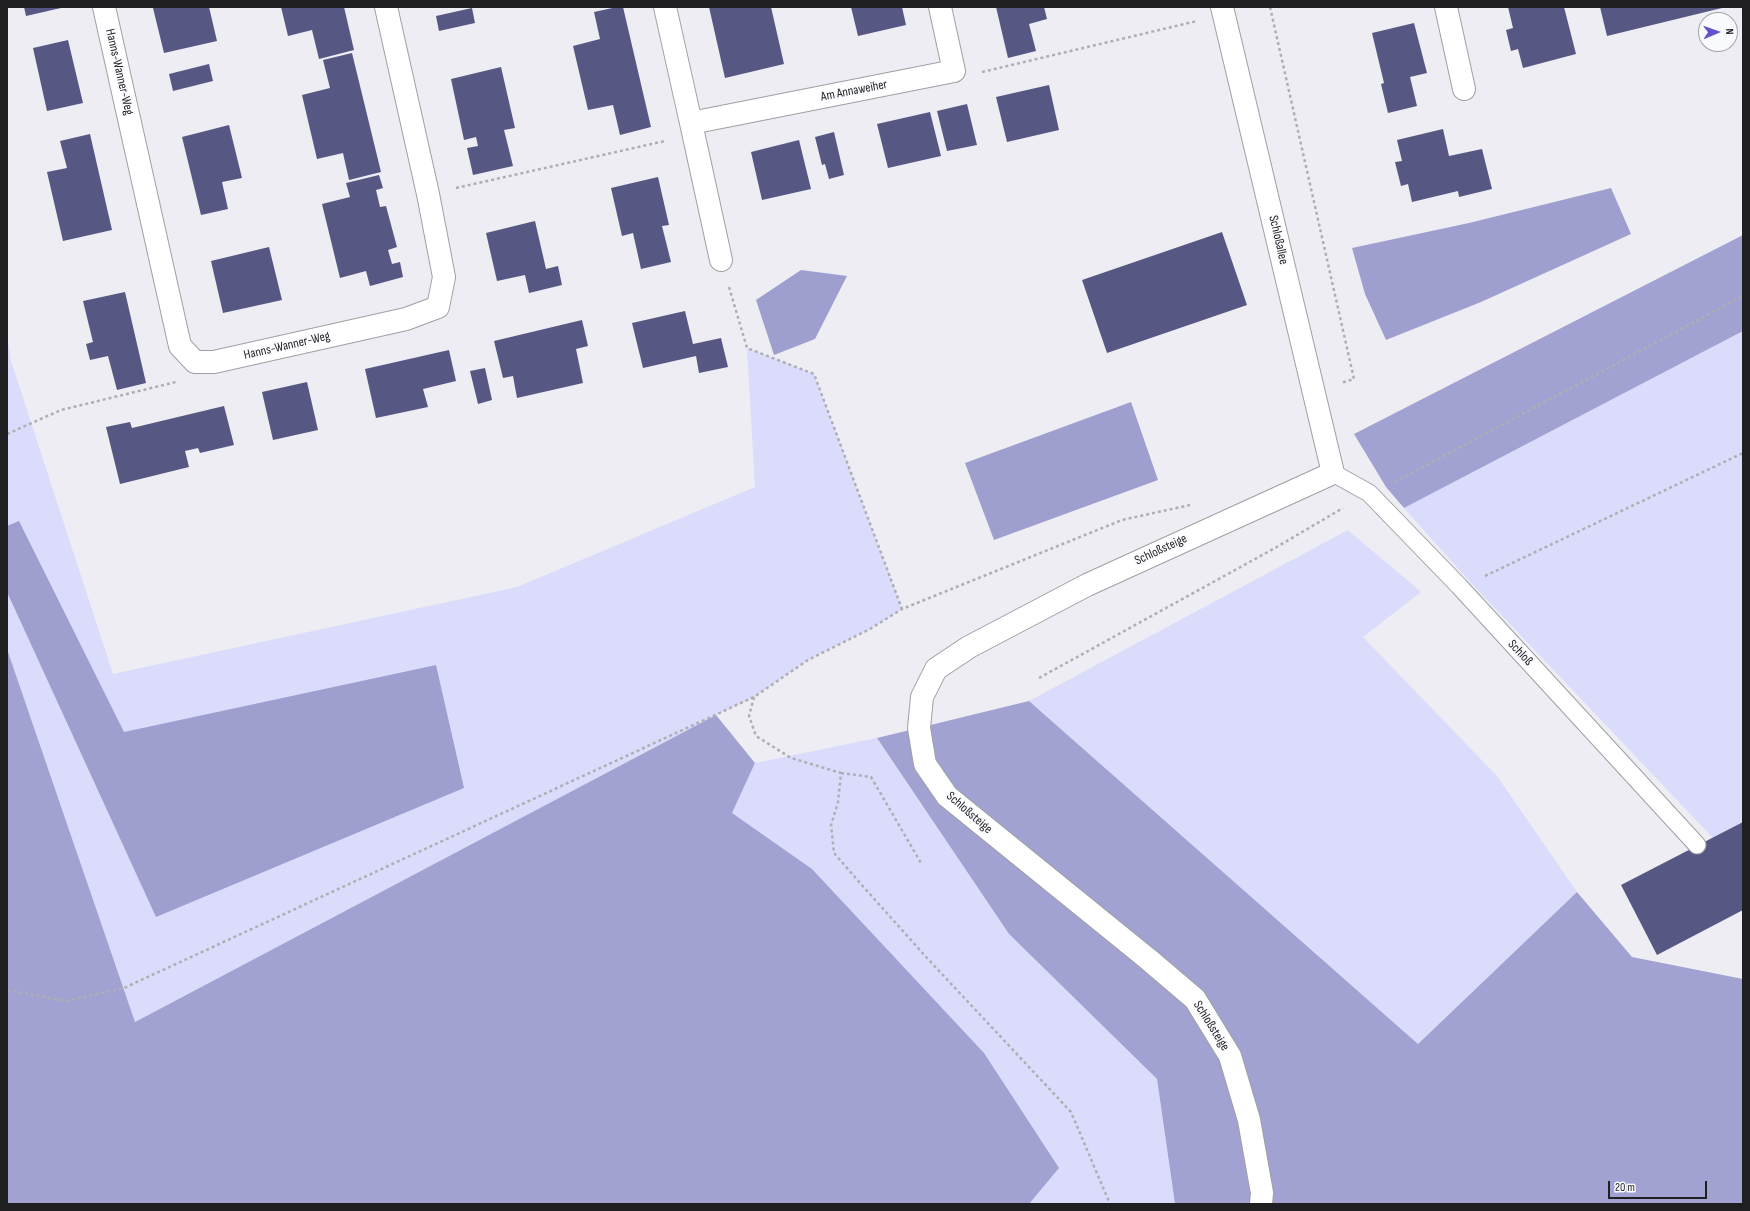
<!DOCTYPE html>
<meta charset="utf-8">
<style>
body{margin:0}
#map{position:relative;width:1750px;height:1211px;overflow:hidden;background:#ededf3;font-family:"Sofia Sans Condensed",sans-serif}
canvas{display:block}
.frame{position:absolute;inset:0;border:8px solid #1f1f21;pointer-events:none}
.north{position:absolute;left:1698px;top:12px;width:40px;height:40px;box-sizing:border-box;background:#fafbff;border:1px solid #a2a3a6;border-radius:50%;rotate:88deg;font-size:11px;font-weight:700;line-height:16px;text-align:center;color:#1f1f21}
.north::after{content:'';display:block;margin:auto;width:14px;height:18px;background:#6253cc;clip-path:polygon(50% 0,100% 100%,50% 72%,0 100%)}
.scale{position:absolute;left:1608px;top:1181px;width:99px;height:18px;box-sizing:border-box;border:2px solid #1f1f21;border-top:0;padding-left:5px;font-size:12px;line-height:14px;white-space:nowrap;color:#1f1f21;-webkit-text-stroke:3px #fafbff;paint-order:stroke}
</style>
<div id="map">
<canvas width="1750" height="1211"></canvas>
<div class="frame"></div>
<div class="north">N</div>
<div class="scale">20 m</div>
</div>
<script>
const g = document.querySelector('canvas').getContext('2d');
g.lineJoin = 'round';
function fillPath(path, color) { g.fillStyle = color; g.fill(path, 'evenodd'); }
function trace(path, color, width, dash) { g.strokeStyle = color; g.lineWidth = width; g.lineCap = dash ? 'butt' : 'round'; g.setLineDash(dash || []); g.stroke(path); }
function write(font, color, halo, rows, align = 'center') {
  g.font = font + ' "Sofia Sans Condensed",sans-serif'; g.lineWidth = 4; g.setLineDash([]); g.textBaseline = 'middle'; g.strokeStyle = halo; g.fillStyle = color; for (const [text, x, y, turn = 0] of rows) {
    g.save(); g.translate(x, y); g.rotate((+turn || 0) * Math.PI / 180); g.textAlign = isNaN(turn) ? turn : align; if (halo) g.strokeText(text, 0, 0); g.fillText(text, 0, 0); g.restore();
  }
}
fillPath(new Path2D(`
 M1743 331V822L1713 838 1471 583 1404 508Z
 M7 333 11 361 113 674 517 587 755 487 747 348 814 374 902 609 870 629 808 660 754 697 716 715 135 1022 7 649Z
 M1348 530 1421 592 1363 637 1497 776 1577 892 1418 1044 1029 701Z
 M877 738 1009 934 1157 1079 1175 1204H1029L1059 1168 732 813 755 763Z`), '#dbdcfc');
fillPath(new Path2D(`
 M1743 235V331L1404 508 1386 487 1354 434Z
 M7 649 135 1022 716 715 755 763 732 813 812 869 984 1053 1059 1168 1029 1204H7Z
 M1029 701 1418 1044 1577 892 1632 957 1743 979V1204H1175L1157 1079 1009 934 877 738Z`), '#a1a2d2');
fillPath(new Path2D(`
 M1611 188 1631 234 1481 302 1386 340 1365 294 1352 248 1469 223Z
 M801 270 847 276 815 339 774 355 756 300Z
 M1131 402 1158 480 994 540 965 463Z
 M19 521 124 732 436 665 464 788 156 917 7 592V526Z`), '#9e9fcf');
fillPath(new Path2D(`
 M24 7H61V8L26 16Z
 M158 7H209L217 41 164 53 153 8Z
 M281 7H344L354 50 319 59 312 30 288 36Z
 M617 7H623L651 127 620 135 613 105 588 110 573 46 600 39 594 12Z
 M709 7H771L784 64 725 78Z
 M851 7H902L906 25 858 36Z
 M996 7H1044L1047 19 1029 24 1036 51 1008 58Z
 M1508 7H1564L1576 54 1523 68 1518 49 1511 51 1506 30 1513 28Z
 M1600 7H1722V8L1607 36Z
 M472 8 475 23 439 31 436 16Z
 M1414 23 1427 73 1410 77 1417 106 1388 113 1381 84 1384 83 1372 33Z
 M68 40 83 103 47 111 33 48Z
 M352 53 381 172 349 180 343 153 317 159 302 95 330 88 323 60Z
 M209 64 213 81 173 91 169 74Z
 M501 67 515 128 504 130 513 166 473 175 467 148 478 146 476 137 464 140 451 79Z
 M1049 85 1059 130 1007 142 996 97Z
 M967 104 977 145 947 151 937 111Z
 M930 112 941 156 888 168 877 124Z
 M229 125 242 178 222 182 228 209 201 215 182 137Z
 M1443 129 1449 156 1482 149 1492 189 1459 197 1458 191 1412 202 1408 184 1401 186 1395 162 1402 161 1397 140Z
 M834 132 844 175 829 179 825 164 822 165 815 137Z
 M90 134 112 230 63 241 47 172 67 168 60 141Z
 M799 140 811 189 762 200 751 152Z
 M379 175 383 188 376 190 380 207 386 206 397 247 388 250 392 264 400 262 403 277 370 286 366 271 340 278 322 204 350 197 346 183Z
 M658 177 669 225 662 226 671 262 641 269 633 233 622 236 611 188Z
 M535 221 546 269 558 266 562 285 529 293 525 275 497 281 486 233Z
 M1222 232 1247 305 1107 353 1082 280Z
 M269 247 282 300 223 313 211 261Z
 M125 292 146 383 117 390 108 356 90 360 86 344 93 342 83 301Z
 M685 311 693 344 721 338 728 367 699 373 696 356 643 368 632 323Z
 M582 320 588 346 576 349 583 383 517 398 513 376 503 378 494 341Z
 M449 350 456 381 423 389 428 407 376 418 365 369Z
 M485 368 492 400 478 404 470 371Z
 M307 382 318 430 273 440 262 392Z
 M224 406 234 445 200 453 198 448 185 451 189 467 120 484 106 427 130 422 132 428Z
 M1743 822V910L1657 955 1621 885Z`), '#575783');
const lane = new Path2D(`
 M1333 473 1369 493 1459 586 1697 845`);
const street = new Path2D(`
 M104 7 180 346 195 362H214L406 319 438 307 444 277 428 194 386 7
 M665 7 691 123 954 71 940 7
 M1222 7 1333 473 1087 585 969 647 936 669 922 697 919 728 925 764 947 796 1148 959 1195 999 1230 1056 1249 1120 1262 1193 1261 1204
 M1446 7 1464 89
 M691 123 721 260`);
trace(lane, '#9fa0a5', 19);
trace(street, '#9fa0a5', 24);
trace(new Path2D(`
 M1270 7 1354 379 1341 383
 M982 72 1197 21
 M456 188 665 141
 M729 287 747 348 814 374 902 609
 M7 434 61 410 176 382
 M1395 482 1743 296
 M1485 576 1743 453
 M1039 678 1275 548 1343 508
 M754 697 749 716 756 736 791 758 841 773 838 802 831 825 834 853 860 883 927 958 1071 1112 1110 1204
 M841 773 871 777 921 863
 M7 990 66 1001 124 988 754 697 808 660 870 629 902 609 1122 520 1190 505`), '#aeaeb3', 2.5, [3, 3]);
trace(lane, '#fff', 17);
trace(street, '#fff', 22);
write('13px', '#1f1f21', '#fafbff', [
 ["Hanns-Wanner-Weg",119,72,77],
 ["Am Annaweiher",854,91,-11],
 ["Schloßallee",1278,240,77],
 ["Hanns-Wanner-Weg",287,346,-13],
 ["Schloßsteige",1161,550,-25],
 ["Schloß",1520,653,47],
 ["Schloßsteige",969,813,41],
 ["Schloßsteige",1211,1026,58]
]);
</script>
